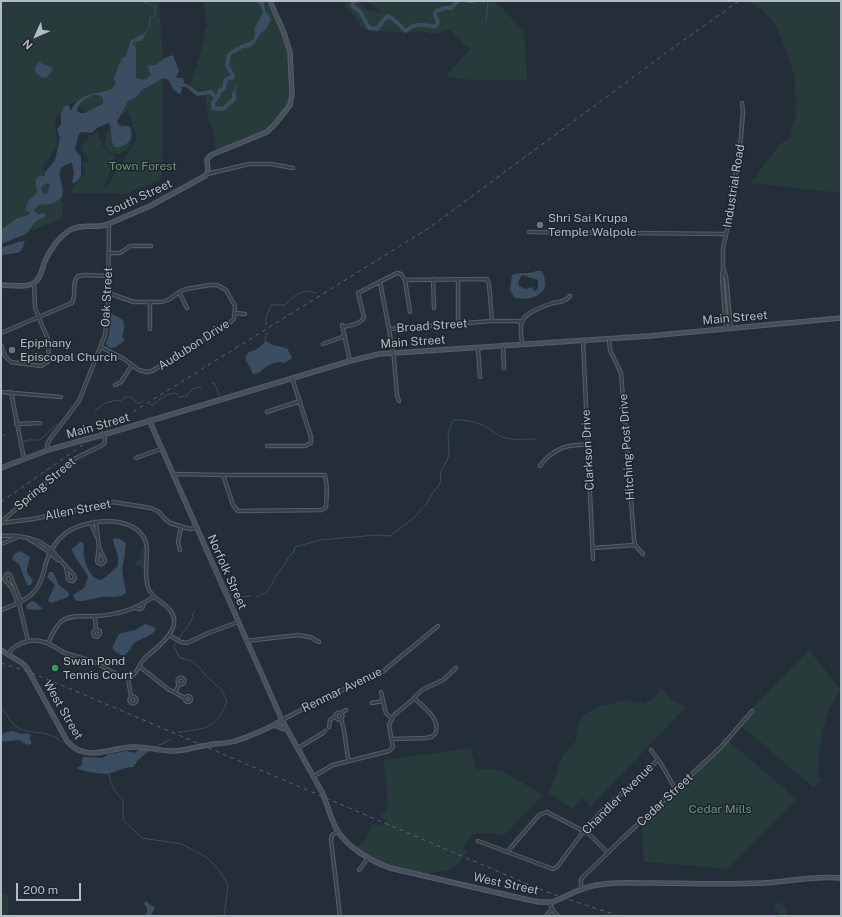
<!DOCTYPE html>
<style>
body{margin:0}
#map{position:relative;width:842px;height:917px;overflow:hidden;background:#242e39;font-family:"Public Sans",sans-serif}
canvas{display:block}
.frame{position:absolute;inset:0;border:2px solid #b3bbc5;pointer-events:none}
.north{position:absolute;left:16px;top:16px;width:40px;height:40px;-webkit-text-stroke:3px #1d252e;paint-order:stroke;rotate:225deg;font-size:11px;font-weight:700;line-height:16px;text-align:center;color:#b3bbc5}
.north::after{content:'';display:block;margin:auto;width:14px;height:18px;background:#b3bbc5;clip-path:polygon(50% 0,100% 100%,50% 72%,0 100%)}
.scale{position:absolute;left:16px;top:883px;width:65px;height:18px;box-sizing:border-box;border:2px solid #b3bbc5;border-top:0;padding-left:5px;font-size:12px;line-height:14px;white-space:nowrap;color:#b3bbc5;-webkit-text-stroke:3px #1d252e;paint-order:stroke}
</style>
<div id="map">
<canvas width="842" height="917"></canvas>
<div class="frame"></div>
<div class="north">N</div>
<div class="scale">200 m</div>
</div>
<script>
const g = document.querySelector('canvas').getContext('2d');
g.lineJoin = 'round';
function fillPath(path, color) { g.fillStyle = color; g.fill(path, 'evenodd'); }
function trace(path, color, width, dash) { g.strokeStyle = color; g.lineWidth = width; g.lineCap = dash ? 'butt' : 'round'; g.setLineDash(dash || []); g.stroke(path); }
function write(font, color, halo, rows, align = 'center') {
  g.font = font + ' "Public Sans",sans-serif'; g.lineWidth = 3; g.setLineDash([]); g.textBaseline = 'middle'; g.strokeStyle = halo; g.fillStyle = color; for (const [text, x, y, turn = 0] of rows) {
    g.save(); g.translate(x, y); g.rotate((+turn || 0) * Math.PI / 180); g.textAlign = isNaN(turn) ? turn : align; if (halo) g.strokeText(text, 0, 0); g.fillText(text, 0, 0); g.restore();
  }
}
fillPath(new Path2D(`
 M1 1H159L163 59 173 55 179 71 176 78H183L184 83 163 79 162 179 125 194H71L72 188 85 175V169L82 164 87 163 89 158 82 152 81 145 87 140 88 135H94L98 131C101 142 103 153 115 155L103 192 137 139 128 111 124 112 122 115H89L75 102 69 105 70 110 61 116 63 111 55 118 57 146 44 165V174L60 183 63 218 1 243Z
 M204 1H270L290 52 291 102 270 129 215 152 214 132 208 119 206 97 208 92 190 86 205 37 204 33 207 27Z
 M345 1H358L367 10 382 13 367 1H495L524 31 527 80H471L446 76 471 48 464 45 450 30 433 34 421 31 408 33 381 31H372L361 26 354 15 346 7Z
 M746 1H841V193L751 183 779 145 790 138 796 113 795 77 785 47 774 23 763 10Z
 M105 121 119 126 117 122C121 126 126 123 131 129 140 164 87 161 111 126L109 123 104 125Z
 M143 547H145V568H141L142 566 139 565 138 567 136 565 137 559 139 560 141 555 139 553Z
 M809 650 841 690 829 709 822 732 817 772 822 781 813 787 738 723Z
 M661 688 671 699 686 707 591 806 583 798 572 808 549 793 563 755 576 741 578 724 583 715 598 707 627 700 644 704 655 697Z
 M723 736 797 800 728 869 644 862 641 818 675 792 676 783 723 745Z
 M471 748 476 769 501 770 543 795 504 835 486 833 472 834 462 849 467 851 459 863 446 871 415 875 376 862 357 848 365 840 373 824 380 826 387 820 381 817 388 805 384 760Z
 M1 893 8 895 9 916H1Z
 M780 902 786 909 787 916H780L775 908V904Z`), '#273b3b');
fillPath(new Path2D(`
 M258 1H264L265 10 271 19 266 29 258 36 256 35 254 29 263 12Z
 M145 33 144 38 141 41H135L132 43 135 46 136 50V78C141 80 149 81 151 74L148 68 149 65H156L165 58 173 55 179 71 176 78H183L184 83 189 85 193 91 186 87H182L181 93 179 94 173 89 168 79 162 78 160 80 142 90 136 97 128 101 117 122 120 127 129 126C137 136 126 149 115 147 109 140 113 131 109 123L98 127 92 133 81 132 79 134 75 149 81 157V177L75 183H72L74 173 72 163C48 168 67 184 62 197 59 200 54 203 50 204 41 205 41 202 34 210L35 212 38 214 45 213 46 216 36 221 26 234 1 244V230L16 219 30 214 29 211H26L25 210 29 200 37 193C37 185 31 174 45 176V172L55 160 58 147 60 138 57 129 61 124V113L64 107 68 105 71 111C81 86 111 98 116 83L113 78C118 73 116 68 121 62V59L126 56 131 40ZM93 95C101 95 104 96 103 104L85 113H81L77 111C78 103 86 98 93 95ZM48 183 50 185 47 193 45 194 42 192 41 188 43 185Z
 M247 44H250L252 47 243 48 231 55 227 60 226 56C232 49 238 45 247 44Z
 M39 62 52 68V71L46 78 41 77 36 73 35 67Z
 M21 241H25L22 250 18 253 1 255V248Z
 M536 271H542C548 285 546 294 530 298 525 299 519 299 514 297L510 290 512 275C521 271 528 275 536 271ZM522 275 538 280V287L536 291 533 290 532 287 525 289 519 286 518 282Z
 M111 313C113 315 116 316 120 318 127 322 124 331 122 337L125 340C119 344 112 353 106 344L109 335Z
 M266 341 273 345 287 348 292 358 285 363C274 360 266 366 259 373L253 374 246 360V356L249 352 256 350Z
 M114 538 120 539 126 543 125 553 122 570 126 593C119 599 109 596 101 597 92 598 83 603 75 600L73 595 84 588 88 577C84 567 74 559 72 549L80 542H83C85 546 83 550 84 555 85 565 91 580 102 580L118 566V556L113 541Z
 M21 551 30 557C28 569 23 570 33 580L31 585H27L19 564 12 559 14 554Z
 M49 572H53L59 585 69 593 68 597 51 603 48 600 55 585 47 577Z
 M34 601 42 608V609L37 610 27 609 26 606 30 602Z
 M145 624 154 627 156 629C151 637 144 637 136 642 131 645 130 651 125 655H121L113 650V646L119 634 122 633 135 630Z
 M12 731 22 734 27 733 31 735 29 739 31 740V744L27 745 19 740 1 742V734Z
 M139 750H150L139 759 133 767C123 767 112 774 105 774 96 773 84 772 77 768L82 765V758L84 757 102 758 109 754 127 751 134 753Z
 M146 901 150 905 155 907 151 916H142L147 913V908L144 904Z`), '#3b4d60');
trace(new Path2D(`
 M142 1 156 7 155 15 150 18 149 29 144 34
 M486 22 488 1
 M133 46 137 41
 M234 93 237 84
 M266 325V318L271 305H285C295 295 301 288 316 293
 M265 341 267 332
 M212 383 215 384 219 396
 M149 404 153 405C159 399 167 393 176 393L179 397 186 396 194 388 201 387
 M95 411 105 403 117 400 120 401 126 397H131L138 404 143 401
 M1 434 6 436
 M22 442 29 440H40L57 424
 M425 506C430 498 434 490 440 484L441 472 449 456 448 434 453 420C467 420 478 421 490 429 493 431 496 434 500 436 510 441 525 439 535 439
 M225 585 232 596 239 597 251 596
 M256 597C270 594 271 584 277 574 280 570 283 567 285 564 288 559 288 556 293 553L295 547 320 540 376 535 390 536 415 517 423 508
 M179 638 193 618 192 614 195 611
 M176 643 174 646 179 657 193 662 199 667 206 676 221 689 227 701C217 729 205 729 178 732
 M1 708C7 713 9 720 14 725 25 736 50 728 63 743
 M156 747 171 739
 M109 772C109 783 115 792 123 800V820L142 838 182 844 206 857 218 869 228 885 224 916`), '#3b4d60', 1);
trace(new Path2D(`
 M355 1 352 5 361 13 369 28 377 29C381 25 383 18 388 16 394 19 401 26 405 31 409 29 413 25 418 25 424 24 429 27 436 26L438 22 435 15V12L444 8H451L458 1
 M469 1H473
 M246 45C255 44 256 38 258 31
 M190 88 198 94 211 92 215 97H218L220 90 224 89 225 81 228 78H232L233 76 227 65 229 55
 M217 97 213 103V108L223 109 234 99V93`), '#3b4d60', 4);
const street = new Path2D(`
 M207 174 249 164H271L293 168
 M529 232 726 234
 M109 253H120L130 246H151
 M723 268 726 277 731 328
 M433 279 434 308
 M458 279V324
 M405 280 487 279 489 284 492 321
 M380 282 389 329 394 359 397 395 399 401
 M179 292 187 308
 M150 302V329
 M235 313 245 314
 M342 325 350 361
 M343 327C350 325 361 325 364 317L358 293 397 273 401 274 405 280 410 312
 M389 329 492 321H517L522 322
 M726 329 722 278 723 268V248L728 226 741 137 743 112 742 103
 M1 333 72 303C77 294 71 284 78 276L84 275 109 276
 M609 339 610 350 621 373 634 539 635 545 643 554
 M583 340 593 559
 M323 344 345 336
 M1 345 5 356 11 362 41 366 48 362 49 342 35 308 34 283
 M522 345C522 338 519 329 522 322 525 312 544 306 553 303 560 302 566 301 570 296
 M503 346 504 368
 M101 347 124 359 139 370 147 372 152 371 226 326 234 319 235 306 226 290 217 285H210L186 289 179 292 170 299 162 302H134L108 293
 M478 348 480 377
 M115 385 121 382 132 365
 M1 392 61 397
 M11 392 24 459
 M267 412 300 401
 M16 424 40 423
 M267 446H305L311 443V437L292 378
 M48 450 47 445 50 439 79 401 105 335 108 311 109 224
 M136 458 161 449
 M540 466C546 457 558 448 569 446 575 445 582 445 588 444
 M173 474 223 475 233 505 238 511 322 510 326 507 327 488 325 475H223
 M1 522 71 461C77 457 102 446 104 444 106 441 105 438 104 434
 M96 522 99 547 105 561 102 564 98 563 97 561 99 547
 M1 523 33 519 113 502 151 508 159 512 165 519 170 523 190 529 196 528
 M91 523 98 539
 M1 536C19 535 39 538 52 551 60 559 66 567 74 575L75 578 73 581H71L68 579 66 567
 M29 539 45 549 58 560
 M1 544 16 538
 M593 548 635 545
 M180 550 178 542 181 527
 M18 603 12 588 4 579 7 574H9L11 577 21 602
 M19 603 28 641
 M135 607 137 609H141L143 607V603
 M1 610C14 605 29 600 37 588 42 581 44 571 46 563 55 536 70 526 96 522 117 519 146 524 147 550 147 562 144 575 148 587 151 598 161 600 168 608 186 625 160 646 147 656 138 663 139 674 128 678 117 677 110 670 100 665 89 659 77 657 65 653 60 650 55 647 49 644 35 637 17 641 8 654
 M95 616 96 630 93 632 94 636 97 637 100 634V631L96 630
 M169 635 181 642 187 643 206 634 238 622
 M246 641 298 635 310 637 319 642
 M48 643C52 635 55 626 63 620 73 614 85 617 96 616 116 615 137 609 153 597
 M140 667 168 689 185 698
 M177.5 681a3.5 3.5 0 1 1 7 0a3.5 3.5 0 1 1-7 0Z
 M128 678 131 697
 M381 692 386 713 391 718
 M175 693 179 684
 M185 699a3 3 0 1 1 6 0a3 3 0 1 1-6 0Z
 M129.5 700a3.5 3.5 0 1 1 7 0a3.5 3.5 0 1 1-7 0Z
 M372 703 383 701
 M335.5 716a3.5 3.5 0 1 1 7 0a3.5 3.5 0 1 1-7 0Z
 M341 713 346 710
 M341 719C346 733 345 747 349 761
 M282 720 318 701 381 673 438 626
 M329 727 330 720 336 716
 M392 739 426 738 431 737 435 734C442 720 423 706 414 698
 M298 748 323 733 325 731
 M651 750 660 762 676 790
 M314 776 333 765 389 751 393 747 389 725 394 715 410 702 422 690 443 680 456 668
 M338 831 332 835 331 840 340 916
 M478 841 553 869 557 867 583 832 601 812 658 760
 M507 852 539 815 547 812 589 834 608 853
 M359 870 368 858
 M581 889V880L582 878 622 839 721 747 752 711
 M549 902 554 912 558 916
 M546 916 552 909`);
const secondary = new Path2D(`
 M1 285C11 285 26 288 34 283 41 279 42 268 45 261 50 250 59 237 70 230 80 224 94 228 106 225L150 206 205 176 208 171 207 159 211 155 267 132 276 123 290 105 292 94 290 52 284 33 270 1
 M150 422 282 720 323 794
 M99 436 350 361 379 354 649 336 841 318
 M1 468 48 450 87 439
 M1 650 22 663 27 668 67 741C85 763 109 748 132 747 146 746 158 751 172 751 184 751 195 747 208 745 217 743 226 744 235 741 248 737 270 728 282 720
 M274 725 287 730
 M325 800C329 810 332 821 337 830 348 848 371 861 390 868L520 898 539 902H553
 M577 891C599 881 626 883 649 883 687 883 724 885 762 883 788 882 815 875 841 878`);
trace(street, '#565e67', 4.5);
trace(secondary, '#565e67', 5.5);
trace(street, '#384049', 2.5);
trace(secondary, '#464f5c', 3.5);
trace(new Path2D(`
 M1 502 107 428 429 228 685 39 739 1
 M1 663 32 673 59 684 532 886 555 895 619 916`), '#5a6470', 1, [4, 4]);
const secondaryBridge = new Path2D(`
 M87 439 99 436
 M323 794 325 800
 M553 902 577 891`);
trace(secondaryBridge, '#565e67', 5.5, []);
trace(secondaryBridge, '#464f5c', 3.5);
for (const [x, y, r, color] of [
 [540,225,4,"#6b7280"],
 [12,350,4,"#6b7280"],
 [55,668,4,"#2e9e5b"]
]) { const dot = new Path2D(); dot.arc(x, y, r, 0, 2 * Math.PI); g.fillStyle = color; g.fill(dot); trace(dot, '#1d252e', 1.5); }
write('12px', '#6c9473', '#1d252e', [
 ["Town Forest",143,166],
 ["Cedar Mills",720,809]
]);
write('12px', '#b3bbc5', '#1d252e', [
 ["Industrial Road",734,186,-81],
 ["South Street",139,198,-25],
 ["Oak Street",107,297,-87],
 ["Main Street",735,318,-5],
 ["Broad Street",432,326,-4],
 ["Main Street",413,342,-4],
 ["Audubon Drive",194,345,-33],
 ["Main Street",98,426,-16],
 ["Hitching Post Drive",627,447,-94],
 ["Clarkson Drive",588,450,-93],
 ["Spring Street",45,484,-40],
 ["Allen Street",78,510,-11],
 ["Norfolk Street",227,572,66],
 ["Renmar Avenue",342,690,-26],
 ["West Street",63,710,60],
 ["Chandler Avenue",618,799,-45],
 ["Cedar Street",665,800,-43],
 ["West Street",506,884,12]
]);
write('12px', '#b3bbc5', '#1d252e', [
 ["Shri Sai Krupa",548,218],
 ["Temple Walpole",548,232],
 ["Epiphany",20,343],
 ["Episcopal Church",20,357],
 ["Swan Pond",63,661],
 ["Tennis Court",63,675]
], 'left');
</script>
